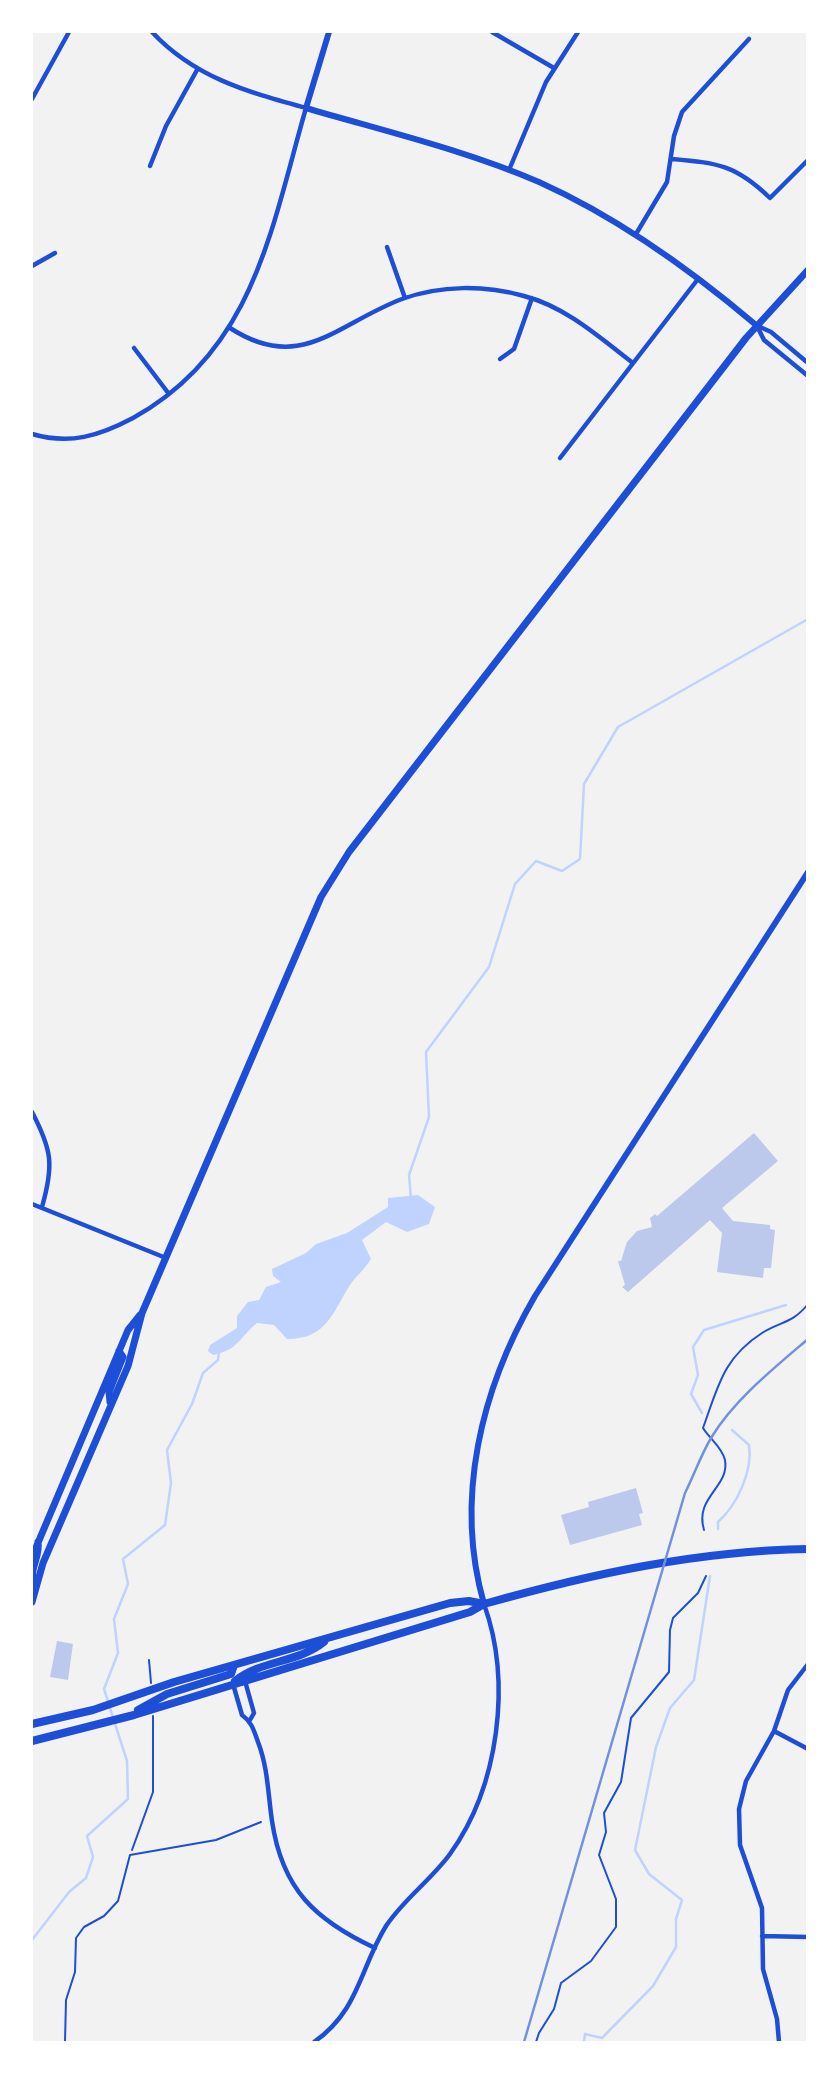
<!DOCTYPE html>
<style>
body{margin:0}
#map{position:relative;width:839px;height:2074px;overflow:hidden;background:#f2f2f2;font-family:"PT Sans Narrow",sans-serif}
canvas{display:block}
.frame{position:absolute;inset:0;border:33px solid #fff;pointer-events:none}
</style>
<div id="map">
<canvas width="839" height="2074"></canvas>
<div class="frame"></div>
</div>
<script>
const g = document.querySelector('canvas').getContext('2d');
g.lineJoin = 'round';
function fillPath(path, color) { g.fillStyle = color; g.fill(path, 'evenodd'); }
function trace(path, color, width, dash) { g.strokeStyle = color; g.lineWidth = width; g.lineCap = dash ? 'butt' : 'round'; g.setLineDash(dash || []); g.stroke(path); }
fillPath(new Path2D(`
 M418 1195 435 1207 429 1224 407 1232 386 1222 362 1240 371 1259C365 1269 356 1276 350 1285 332 1313 327 1339 287 1339L274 1325 257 1323C239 1338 238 1350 213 1355L208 1351 210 1345 237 1328V1316L248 1302 259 1300 266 1287 281 1282 273 1276 272 1269 306 1253 316 1244 347 1233 388 1207V1198Z`), '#bfd3fe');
trace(new Path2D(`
 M411 1199 409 1175 429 1117 426 1052 489 967 515 884 536 861 562 871 580 859 584 784 618 727 808 619
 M702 1413 691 1394 698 1375 693 1347 704 1330 786 1305
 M718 1529V1522C737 1505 753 1471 749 1445L732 1430
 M108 1701 104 1689 118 1653 114 1619 128 1584 123 1559 165 1525 171 1483 167 1450 192 1404 203 1373 218 1360 219 1352
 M32 1940 69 1892 86 1878 93 1857 87 1836 128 1799 127 1761 110 1708
 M584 2042 585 2034 602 2038 653 1986 676 1947V1919L682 1900 649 1874 635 1850 656 1747 670 1708 694 1680 710 1576`), '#bfd3fe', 2.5);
fillPath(new Path2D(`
 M754 1133 778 1161 722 1208 733 1221 770 1225V1229L775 1230 771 1268H764L763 1278 717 1272 722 1233 710 1220 628 1292 622 1287 625 1285 618 1261H621L627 1242 637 1231 652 1227 650 1218 655 1214 657 1216Z
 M636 1488 643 1513 639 1514 642 1525 570 1545 561 1515 589 1507 588 1502Z
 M57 1641 73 1644 68 1680 50 1677Z`), '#bdc9ec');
trace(new Path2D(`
 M704 1530C694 1497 730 1487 725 1460 722 1447 709 1438 703 1428 718 1387 723 1358 762 1333 781 1321 792 1324 808 1304
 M149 1660 151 1683
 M132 1850 153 1792V1716
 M65 2042 66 2000 75 1972 76 1938 84 1927 104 1916 118 1901 130 1855 216 1840 261 1822
 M536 2042 539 2033 554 2009 561 1983 591 1961 616 1927V1899L599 1855 606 1832 604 1813 621 1782 631 1718 669 1672 670 1630 673 1618 698 1593 706 1576`), '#1d4ed8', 2);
trace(new Path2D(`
 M492 32 554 68
 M32 99 69 32
 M672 159C718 163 736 165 770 198L808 160
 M150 166 166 126 197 70
 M509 170 546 82 578 32
 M636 234 667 182 674 136 682 112 749 39
 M387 247 405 298
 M32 266 55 253
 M757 326 764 340 808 376
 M758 326 771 332 808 363
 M230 328C301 374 336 324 402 299 441 285 484 285 524 296 566 307 599 337 633 363
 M134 348 169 394
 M500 359 514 349 532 298
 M32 434C70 445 99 436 133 418 254 351 271 229 306 108 248 92 195 78 152 32
 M560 458 698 279
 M32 1112C52 1150 54 1165 42 1207
 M32 1204 166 1258
 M245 1681 254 1713 250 1720
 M233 1684 242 1715C252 1722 254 1731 258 1742 268 1768 268 1794 272 1821 282 1889 315 1920 375 1948
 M774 1731 808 1749
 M762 1936 808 1937
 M314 2042C359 2011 360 1968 386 1926 404 1899 431 1880 450 1854 499 1786 512 1682 484 1604
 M779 2042 777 2019 763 1969 762 1908 740 1845 739 1809 746 1781 774 1731 788 1690 808 1664`), '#1d4ed8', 4.5);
trace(new Path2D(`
 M329 32 306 108C384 131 465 150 539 182 619 218 690 269 756 325
 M484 1604C454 1499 481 1389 535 1296L808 872`), '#1d4ed8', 6);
trace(new Path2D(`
 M110 1402 109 1392 123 1357 119 1351
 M32 1557 128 1330 140 1315
 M36 1586C26 1572 41 1558 38 1542
 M32 1602 43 1563 128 1366 142 1313 321 897 349 852 746 338 808 270`), '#1d4ed8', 7);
trace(new Path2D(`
 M235 1681C261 1660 298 1663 324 1642
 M138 1710 167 1694 231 1674 234 1665
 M32 1724 93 1710 174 1682 450 1603 469 1601 484 1604
 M32 1741 134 1715 470 1612 484 1604C591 1574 696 1551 808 1549`), '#1d4ed8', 8);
trace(new Path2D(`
 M524 2042 685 1493C694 1475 701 1455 711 1438 734 1400 774 1368 808 1339`), '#7290e2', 2.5);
</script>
